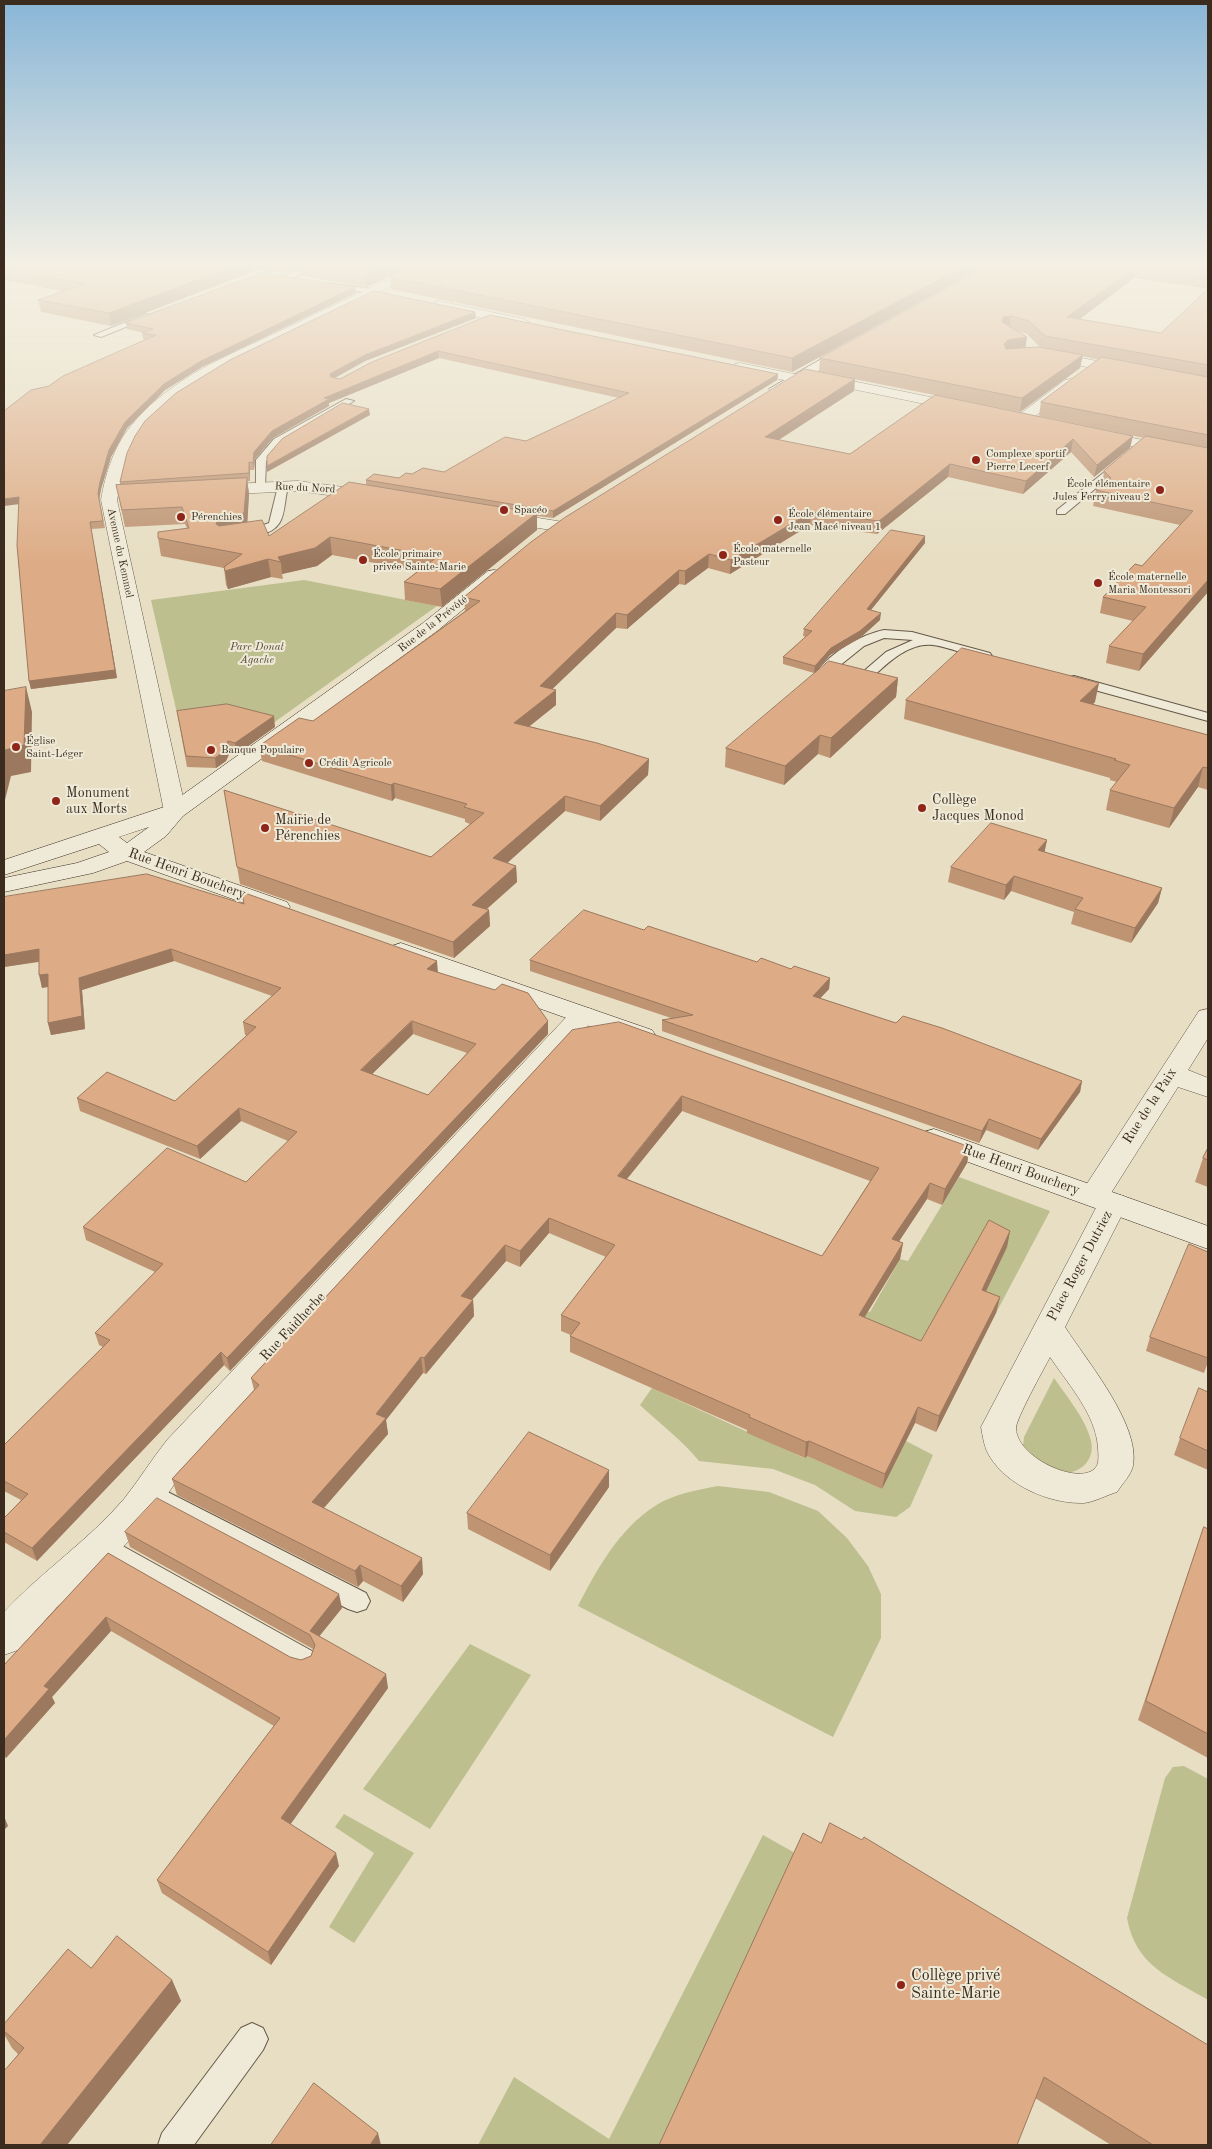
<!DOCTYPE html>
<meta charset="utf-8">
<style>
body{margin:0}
#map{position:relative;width:1212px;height:2149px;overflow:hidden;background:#e7dec3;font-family:"Old Standard TT",serif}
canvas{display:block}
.frame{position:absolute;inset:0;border:5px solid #3c2c1f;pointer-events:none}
</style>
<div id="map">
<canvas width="1212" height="2149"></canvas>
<div class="frame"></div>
</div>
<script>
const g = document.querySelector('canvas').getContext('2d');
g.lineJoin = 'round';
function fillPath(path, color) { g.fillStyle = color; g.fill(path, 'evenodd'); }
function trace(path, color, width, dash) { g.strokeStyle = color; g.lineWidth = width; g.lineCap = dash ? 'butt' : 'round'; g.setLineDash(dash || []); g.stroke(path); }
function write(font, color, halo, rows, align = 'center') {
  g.font = font + ' "Old Standard TT",serif'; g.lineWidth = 4; g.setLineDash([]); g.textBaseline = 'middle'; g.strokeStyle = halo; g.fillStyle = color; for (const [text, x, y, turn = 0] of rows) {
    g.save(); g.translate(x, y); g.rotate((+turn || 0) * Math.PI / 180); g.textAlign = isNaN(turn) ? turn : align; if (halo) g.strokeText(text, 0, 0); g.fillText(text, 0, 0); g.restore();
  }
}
fillPath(new Path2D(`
 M304 580 437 606 269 726 179 722 151 600Z
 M959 1177 1050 1211 996 1313 979 1306 905 1382 867 1336 860 1309 870 1312 900 1259 908 1261Z
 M1054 1378C1067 1397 1086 1419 1091 1441 1096 1462 1076 1478 1056 1471 1041 1467 1033 1456 1023 1446L1024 1437Z
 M652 1388 804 1458 807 1456 882 1489 906 1441 933 1455 910 1507 896 1517 855 1511 815 1485 773 1469 699 1461C682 1440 660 1424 640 1405Z
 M718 1486 769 1492 818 1511 847 1538 868 1566 881 1594V1638L833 1737 578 1606C597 1569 619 1529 655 1506 673 1494 697 1490 718 1486Z
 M470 1644 531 1675 430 1829 363 1789Z
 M1184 1766 1208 1779V2000C1170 1977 1136 1967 1127 1918L1165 1778 1173 1767Z
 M344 1814 414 1853 354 1943 329 1927 374 1853 335 1827Z
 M763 1835 795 1853 665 2145H478L514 2077 609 2139Z`), '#bdbf8f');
const lane = new Path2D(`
 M314 262H325L288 280 281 278Z
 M926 262H953L993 267 997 269 993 271Z
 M328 283 372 289 376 291 372 293 331 287 327 285Z
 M146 314 153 316 101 337 94 335Z
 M346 399 354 401 282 443 266 461 265 487 260 490 256 489V460L274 439Z
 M1122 458 1126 459V463L1065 514H1057V510Z
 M283 483 288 486C282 512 288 528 258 536 251 537 244 540 238 538V534L269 523 278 486Z
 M884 630 912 632 990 653 992 656 985 660C968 656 950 647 933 645 905 642 882 669 864 685L859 686 818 675 816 672C832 652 860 635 884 630ZM884 638 913 640 886 652 857 677 833 671 864 646Z
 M1074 676 1208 713V721L1069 683 1067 680 1069 677Z
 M148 1482 366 1593 370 1601 366 1609 357 1612 348 1609 139 1499 136 1492 139 1485Z
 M101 1534 312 1651 316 1660 312 1669 303 1672 294 1669 92 1553 88 1545 92 1537Z
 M252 2023 263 2028 268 2039 263 2050 194 2145H158L162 2133 241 2028Z`);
const street = new Path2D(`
 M424 262H440L230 365 176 398 145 427 135 442 123 470 117 500 186 811 183 816 175 818 167 816 164 811 101 500C106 471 115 443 135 421 173 377 229 355 280 331 328 308 376 285 424 262Z
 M439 301 524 319 530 323 524 327 435 308 433 305 435 302Z
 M1045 351 1128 367 1135 371 1128 375 1040 358 1038 355Z
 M740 363 794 374 801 378 794 382 735 370 733 367 735 364Z
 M818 374 964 404 971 408 964 412 813 381 811 378 813 375Z
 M1070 379 1075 380 1077 383 1075 386 1026 423H1016L1014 420 1016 417 1065 380Z
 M1095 431 1208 452V462L1090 438 1088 435 1090 432Z
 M298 481 373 491 381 496 373 501 298 491 211 495 203 490 211 485Z
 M501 512 557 521 563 522 565 526 563 530 557 531 495 521 493 517 495 513Z
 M583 1007 592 1009 596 1015 592 1021 191 1460 149 1521 114 1556 57 1607 18 1650 4 1655V1612C41 1572 88 1541 124 1499 139 1480 152 1459 167 1440L574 1009Z
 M1208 1009V1038L1188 1070 1208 1078V1097L1178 1087 1111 1193 1124 1196 1128 1203 1065 1327C1086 1360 1141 1425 1133 1466 1131 1475 1122 1484 1117 1492 1107 1495 1094 1502 1084 1503 1050 1504 1008 1486 990 1457 984 1448 983 1437 981 1427L1097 1206 1083 1203 1079 1196 1199 1011ZM1050 1357C1066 1381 1092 1410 1097 1440 1098 1446 1099 1457 1098 1463 1090 1490 1018 1461 1016 1429 1015 1420 1044 1369 1050 1357Z`);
const secondary = new Path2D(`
 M853 341 860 345 858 348 781 392H771L769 389Z
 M494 570 500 571 503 575 500 579 437 631 183 816 166 836 144 852 287 902 290 907 287 912 278 914 269 912 127 861 93 873 4 892V878L77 863 109 852 99 844 4 875V860L167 806 423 623 488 571ZM149 827 127 843 119 837Z
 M401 943 652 1030 656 1036 652 1042 643 1044 634 1042 392 956 388 951 392 946Z
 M934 1129 1208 1226V1249L924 1146 920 1139 924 1132Z`);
trace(lane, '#675848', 2);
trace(street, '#675848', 1);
trace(secondary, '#3c2c1f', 1);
fillPath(lane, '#efead8');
fillPath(street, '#efead8');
fillPath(secondary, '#efead8');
fillPath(new Path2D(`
 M4 262H993L988 265 978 263 977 271 792 372 391 289 390 277 418 263 367 287 301 276 300 266 285 273 257 270 111 326 41 312 38 300 62 291 4 280Z
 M996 262H1208V289L1134 278 1080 319 1161 333 1208 289V592L1139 671 1106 663 1109 646 1133 621 1100 613 1103 597 1142 566 1180 525 1093 506 1096 490 1102 486 1104 471 1144 438 1039 416 1041 402 1099 360 1082 356 1080 368 1020 412 819 372 820 358ZM1017 331 1027 334 1040 347H1025L1027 337Z
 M356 293 202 367 165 390 127 428 111 457 101 489 99 500 105 528 91 529 117 678 31 689 29 681 49 386 146 340 143 339 142 333H144L127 329 126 323Z
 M475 312 476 318 365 361 335 378 340 379 490 315 778 374 777 380 553 518 537 516V530L442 607 405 600 404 582 418 571 332 555 317 566 282 574 283 579 271 577 228 589 226 585 224 568 161 556 158 538 187 528 185 524 125 527 116 485H121L120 482 127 453ZM439 358 619 398 526 441 444 472 412 474 399 478 366 480V485L269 536 247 522 249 494 247 481H250V470H254L255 459 273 438 329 406V403Z
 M855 379 854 391 779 440 850 454 935 395 1130 448 1094 477 1071 452 1023 494 948 477 877 534 810 525 730 574 708 568 685 585 679 584 627 629 616 628 552 689 556 690V705L529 726 649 759 648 775 600 821 565 811 507 863 516 866 517 882 487 909 489 910 490 926 454 958 240 884 224 790 431 857 470 824 465 822V819L395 798 392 801 262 761 259 746 313 721 465 611 464 597Z
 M925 536V543L871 610 880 620 860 638 830 655 814 673 783 664V657L806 637 803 636 804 629Z
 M898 678 896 697 830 758 818 754 784 785 725 767 726 748Z
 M906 700 1095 702 1093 704 1208 735V790L1198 787 1169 828 1106 810 1110 790 1117 782 1110 780V778L904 719Z
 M177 711 275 727 237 754 230 752 226 761 216 768 187 767Z
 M1047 840 1044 852 1162 888 1158 903 1131 943 1071 924 1074 912 1011 891 1004 900 948 882 951 867Z
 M4 897 244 904 437 961V972L548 1034 230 1371 224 1365 37 1561 4 1542V1518L21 1500 4 1491V1445L103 1347 99 1345 95 1333 155 1272 86 1240 83 1227 246 1182 288 1141 241 1121 200 1159 80 1111 77 1098 175 1101 247 1035H245L243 1022 272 996 174 961 82 990 85 1029 51 1035 48 1023V987L42 988 39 962 4 967ZM413 1034 467 1053 428 1095 372 1074Z
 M644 930 757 962 791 969 830 978 829 989 820 998 896 1023 1082 1081 1080 1092 1038 1150 986 1130 979 1143 662 1031V1020L671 1018 530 971V960Z
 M572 1030 970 1147 967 1163 942 1205 927 1199 899 1241 903 1243 900 1259 864 1318 921 1341 1010 1231 1007 1247 986 1291 1000 1297 996 1313 936 1432 915 1423 882 1489 807 1456 805 1458 747 1433V1430L570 1352V1336L571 1335 561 1331V1315L606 1257 549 1233 520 1267 506 1261 472 1300H473L474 1316 426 1374 423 1373 386 1420 388 1434 324 1508 423 1574 403 1602 363 1581 358 1587 177 1495 172 1479 254 1390 251 1378ZM682 1111 870 1181 822 1256 627 1179Z
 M1208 1148V1187L1195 1182 1203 1158Z
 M1208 1252V1362L1204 1373 1146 1351 1150 1337Z
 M1208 1392V1470L1174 1455 1180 1438Z
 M609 1487 550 1571 468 1529 467 1513Z
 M1204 1527 1208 1529V1758L1138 1720 1197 1547Z
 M125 1532 342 1608 319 1636 388 1688 290 1824 339 1866 271 1965 162 1893 157 1880 274 1726 111 1631 52 1697 55 1703 6 1758 4 1756V1665L108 1553 290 1657 301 1660 311 1656 313 1649 130 1547Z
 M803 1833 1208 2145H1111L1035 2098Z
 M91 1968 172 1980 181 2001 67 2145H4L18 2054 12 2048 4 2034V2024Z`), '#be9473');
fillPath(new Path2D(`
 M245 262H256L257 270 111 326 109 313Z
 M283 262H309L300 264V266L285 273Z
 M393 262H419L367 287 365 275Z
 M972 262H978L977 271 792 372V358Z
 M1137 266 1134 278 1065 330 1067 317Z
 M355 287 356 293 202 367 165 390 127 428 111 457 101 489 99 500 98 493 100 482 109 450 125 422 164 384 201 361Z
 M475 312 476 318 365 361 331 380 330 374 365 355Z
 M1011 316 1009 329 1002 322 1003 317Z
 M1027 337 1025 350 1006 353 1004 344 1008 340Z
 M438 351 439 358 329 403V406L273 438 255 459 254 470 253 463 254 452 272 431 324 398Z
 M1083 355 1080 368 1020 412 1022 398Z
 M778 374 777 380 553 518V511Z
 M855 379 854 391 764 449 765 437Z
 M369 409 370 415 267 472V466Z
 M1133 436 1130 448 1094 477 1097 465Z
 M1073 439 1071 452 1023 494 1026 481Z
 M249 462 250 470V481L249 473Z
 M950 464 948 477 877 534 879 521Z
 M247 478 249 494 247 530 221 535 216 524 218 518Z
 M19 497 20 504 4 506V499Z
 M811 512 810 525 730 574 731 560Z
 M537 513V530L442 607 440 589Z
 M90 522 117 678 31 689 29 681Z
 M925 536V543L866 616 867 609Z
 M330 537 332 555 317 566 282 574 281 562 278 557Z
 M709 554 708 568 685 585V571Z
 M268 559 271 577 228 589 225 571Z
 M679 570V584L627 629V615Z
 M1208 580V592L1139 671 1143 654Z
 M616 613V628L540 701V686Z
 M881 613 880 620 860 638 830 655 814 673 815 666 831 648Z
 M898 678 896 697 830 758 831 738Z
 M1099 683 1095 702 1077 720 1080 701Z
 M26 687 32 712 31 772 11 776 4 804V752Z
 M556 690V705L515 738 514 723Z
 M274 716 275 727 237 754 235 743Z
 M820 735 818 754 784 785 785 766Z
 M228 741 230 752 226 761 216 768 215 758Z
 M649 759 648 775 600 821V806Z
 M1203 767 1198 787 1169 828 1174 808Z
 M394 783 395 798 392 801 391 785Z
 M565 796V811L494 875 493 858Z
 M1047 840 1044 855 1038 850Z
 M516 866 517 882 473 921 472 905Z
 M1014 876 1011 891 1004 900 1006 885Z
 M1162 888 1158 903 1131 943 1135 928Z
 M489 910 490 926 454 958 453 942Z
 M39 949 42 961 4 967V955Z
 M171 949 174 961 82 990 85 1029 51 1035 48 1023 79 978Z
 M437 961 438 973 427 969Z
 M48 974 51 986 42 988 39 975Z
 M830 978 829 989 812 1007 813 996Z
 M412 1021 413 1034 363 1083 361 1070Z
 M548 1021V1034L230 1371 227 1358Z
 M1082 1081 1080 1092 1038 1150 1041 1139Z
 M682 1096V1111L617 1191 618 1176Z
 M239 1108 241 1121 200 1159 197 1146Z
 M989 1119 986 1130 979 1143 982 1131Z
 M970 1147 967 1163 942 1205 945 1189Z
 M930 1183 927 1199 890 1255 892 1239Z
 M549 1218V1233L520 1267V1251Z
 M1010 1231 1007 1247 979 1306 982 1290Z
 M903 1243 900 1259 856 1331 859 1315Z
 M505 1245 506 1261 462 1311 461 1296Z
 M1000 1297 996 1313 936 1432 939 1416Z
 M473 1300 474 1316 426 1374 424 1358Z
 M221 1352 224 1365 37 1561 32 1548Z
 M421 1357 423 1373 386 1420 388 1434 315 1518 312 1502 376 1414Z
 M918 1407 915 1423 882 1489 885 1474Z
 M809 1441 807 1456 805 1458 806 1442Z
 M609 1470V1487L550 1571V1555Z
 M422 1558 423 1574 403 1602 401 1586Z
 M360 1565 363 1581 358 1587 355 1571Z
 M339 1594 342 1608 314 1643 310 1631Z
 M106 1617 111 1631 52 1697 55 1703 6 1758 4 1752V1740L44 1686Z
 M386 1674 388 1688 285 1832 281 1818Z
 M4 1816 8 1826 4 1830Z
 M336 1853 339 1866 271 1965 268 1952Z
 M172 1980 181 2001 67 2145H40Z
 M378 2133 381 2145H370Z`), '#9b785e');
const building = new Path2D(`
 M4 262H245L109 313 38 300 85 284 4 269Z
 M303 262H393L365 275 300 264Z
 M419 262H972L792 358 390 277Z
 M996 262H1208V277L1137 266 1067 317 1161 333 1208 289V365L1045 336 1029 321 1011 316 1003 317 1002 322 1027 337 1008 340 1004 344 1006 349 1039 347 1083 355 1022 398 820 358Z
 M262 273 355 287 201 361 164 384 125 422 109 450 100 482 98 493 103 521 90 522 115 670 29 681 17 545 19 497 4 499V411L31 390 49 386 63 376 156 335 142 333 153 329 126 323Z
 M374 291 475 312 365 355 330 374 331 377 340 379 372 362 490 315 778 374 553 511 366 480 374 474 399 478 406 473 412 474 423 468 444 472 505 437 526 441 629 393 438 351 324 398 329 399 272 431 254 452 253 463 249 462V473L120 482 127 453 135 436 145 421 176 393 230 360Z
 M1102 357 1208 377V435L1041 402Z
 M805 369 855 379 765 437 850 454 935 395 1133 436 1097 465 1073 439 1026 481 950 464 879 521 811 512 731 560 709 554 685 571 679 570 627 615 616 613 540 686 556 690 514 723 597 743 649 759 600 806 565 796 493 858 516 866 472 905 489 910 453 942 237 867 224 790 431 857 484 813 464 807 467 804 394 783 391 785 259 746 299 718 313 721 480 601 464 597 531 542 564 518Z
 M343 403 369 409 267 466V456L282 439Z
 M1146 436 1208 448V580L1143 654 1109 646 1146 607 1103 597 1135 564 1142 566 1193 511 1096 490 1111 478 1104 471Z
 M247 478 244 513 218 518 216 524 219 526 262 520 269 536 349 482 537 513 440 589 404 582 437 557 330 537 315 548 278 557 281 562 268 559 225 571 224 567 242 554 158 538V532L189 528 182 507 122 510 116 485Z
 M891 530 925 536 867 609 881 613 860 631 831 648 815 666 783 657 812 631 804 629Z
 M962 648 1099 683 1080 701 1208 735V768L1203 767 1174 808 1110 790 1130 765 1114 760 1116 759 906 700Z
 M829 661 898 678 831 738 820 735 785 766 726 748Z
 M26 687 24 745 5 750 4 752V691Z
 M227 704 274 716 235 743 228 741 225 751 215 758 186 756 177 711Z
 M991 823 1047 840 1038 850 1162 888 1135 928 1075 909 1083 898 1014 876 1006 885 951 867Z
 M147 874 244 904 242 892 437 961 427 969 495 990 502 984 528 993 548 1021 227 1358 221 1352 32 1548 4 1532V1518L28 1494 4 1481V1445L110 1340 95 1333 163 1264 83 1227 167 1148 246 1182 297 1132 239 1108 197 1146 77 1098 107 1072 175 1101 256 1027 243 1022 281 988 171 949 79 978 82 1016 48 1023V974L39 975V949L4 955V897ZM412 1021 476 1044 428 1095 361 1070Z
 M584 910 644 930 648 926 757 962 761 958 791 969 794 966 830 978 813 996 896 1023 903 1016 942 1028 1082 1081 1041 1139 989 1119 982 1131 662 1020 693 1015 530 960Z
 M619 1022 970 1147 945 1189 930 1183 892 1239 903 1243 859 1315 921 1341 989 1220 1010 1231 982 1290 1000 1297 939 1416 918 1407 885 1474 809 1441 806 1442 749 1417 750 1415 570 1336 580 1323 561 1315 615 1245 549 1218 520 1251 505 1245 461 1296 473 1300 424 1358 421 1357 376 1414 386 1418 312 1502 422 1558 401 1586 360 1565 355 1571 172 1479 259 1385 251 1378 572 1030ZM682 1096 879 1168 822 1256 618 1176Z
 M1208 1148V1160L1203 1158Z
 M1189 1244 1208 1252V1358L1150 1337Z
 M1199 1388 1208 1392V1451L1180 1438Z
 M529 1432 609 1470 550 1555 467 1513Z
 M157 1498 339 1594 310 1631 386 1674 281 1818 336 1853 268 1952 157 1880 280 1718 106 1617 44 1686 49 1689 4 1740V1665L108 1553 290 1657 301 1660 311 1656 315 1645 310 1635 125 1532Z
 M1204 1527 1208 1529V1734L1146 1701Z
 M830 1823 862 1840 864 1837 1208 2045V2145H1153L1044 2077 1017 2145H659L803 1833 821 1843Z
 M117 1936 172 1980 40 2145H4V2071L24 2048 4 2031V2024L68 1949 91 1968Z
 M314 2083 378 2133 370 2145H271Z`);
fillPath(building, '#ddac86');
trace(building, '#9b785e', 1);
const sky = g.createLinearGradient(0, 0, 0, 563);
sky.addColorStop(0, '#89b6d7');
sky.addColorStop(0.47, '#f4f0e4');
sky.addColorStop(1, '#f4f0e400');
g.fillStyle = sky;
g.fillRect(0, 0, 1212, 563);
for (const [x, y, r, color] of [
 [976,460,5,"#8f2418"],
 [1160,490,5,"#8f2418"],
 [504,510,5,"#8f2418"],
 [181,517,5,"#8f2418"],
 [778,520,5,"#8f2418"],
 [723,555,5,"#8f2418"],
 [363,560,5,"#8f2418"],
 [1098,583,5,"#8f2418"],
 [16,747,5,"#8f2418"],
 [211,750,5,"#8f2418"],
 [309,763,5,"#8f2418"],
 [56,801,5,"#8f2418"],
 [922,808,5,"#8f2418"],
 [265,828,5,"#8f2418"],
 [901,1985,5,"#8f2418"]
]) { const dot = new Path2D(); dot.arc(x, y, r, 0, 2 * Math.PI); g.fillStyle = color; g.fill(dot); trace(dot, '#efead8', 2); }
write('11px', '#3c2c1f', '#efead8', [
 ["Complexe sportif",986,454],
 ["Pierre Lecerf",986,467],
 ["École élémentaire",1150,484,"right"],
 ["Jules Ferry niveau 2",1150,497,"right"],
 ["Spacéo",514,510],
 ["École élémentaire",788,514],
 ["Jean Macé niveau 1",788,527],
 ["Pérenchies",191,517],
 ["École maternelle",733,549],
 ["Pasteur",733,562],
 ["École primaire",373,554],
 ["privée Sainte-Marie",373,567],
 ["École maternelle",1108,577],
 ["Maria Montessori",1108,590],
 ["Église",26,741],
 ["Saint-Léger",26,754],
 ["Banque Populaire",221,750],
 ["Crédit Agricole",319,763]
], 'left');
write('11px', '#3c2c1f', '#efead8', [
 ["Rue du Nord",305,488,3],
 ["Avenue du Kemmel",120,553,78],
 ["Rue de la Prévôté",433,624,-38]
]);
write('italic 11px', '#564935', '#efead8', [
 ["Parc Donat",257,647],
 ["Agache",257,660]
]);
write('14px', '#3c2c1f', '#efead8', [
 ["Monument",66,793],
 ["aux Morts",66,809],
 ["Collège",932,800],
 ["Jacques Monod",932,816],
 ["Mairie de",275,820],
 ["Pérenchies",275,836]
], 'left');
write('14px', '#3c2c1f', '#efead8', [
 ["Rue Henri Bouchery",187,874,20],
 ["Rue de la Paix",1150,1106,-57],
 ["Rue Henri Bouchery",1021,1170,20],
 ["Place Roger Dutriez",1080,1266,-62],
 ["Rue Faidherbe",293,1327,-47]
]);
write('16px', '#3c2c1f', '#efead8', [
 ["Collège privé",911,1976],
 ["Sainte-Marie",911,1994]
], 'left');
</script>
